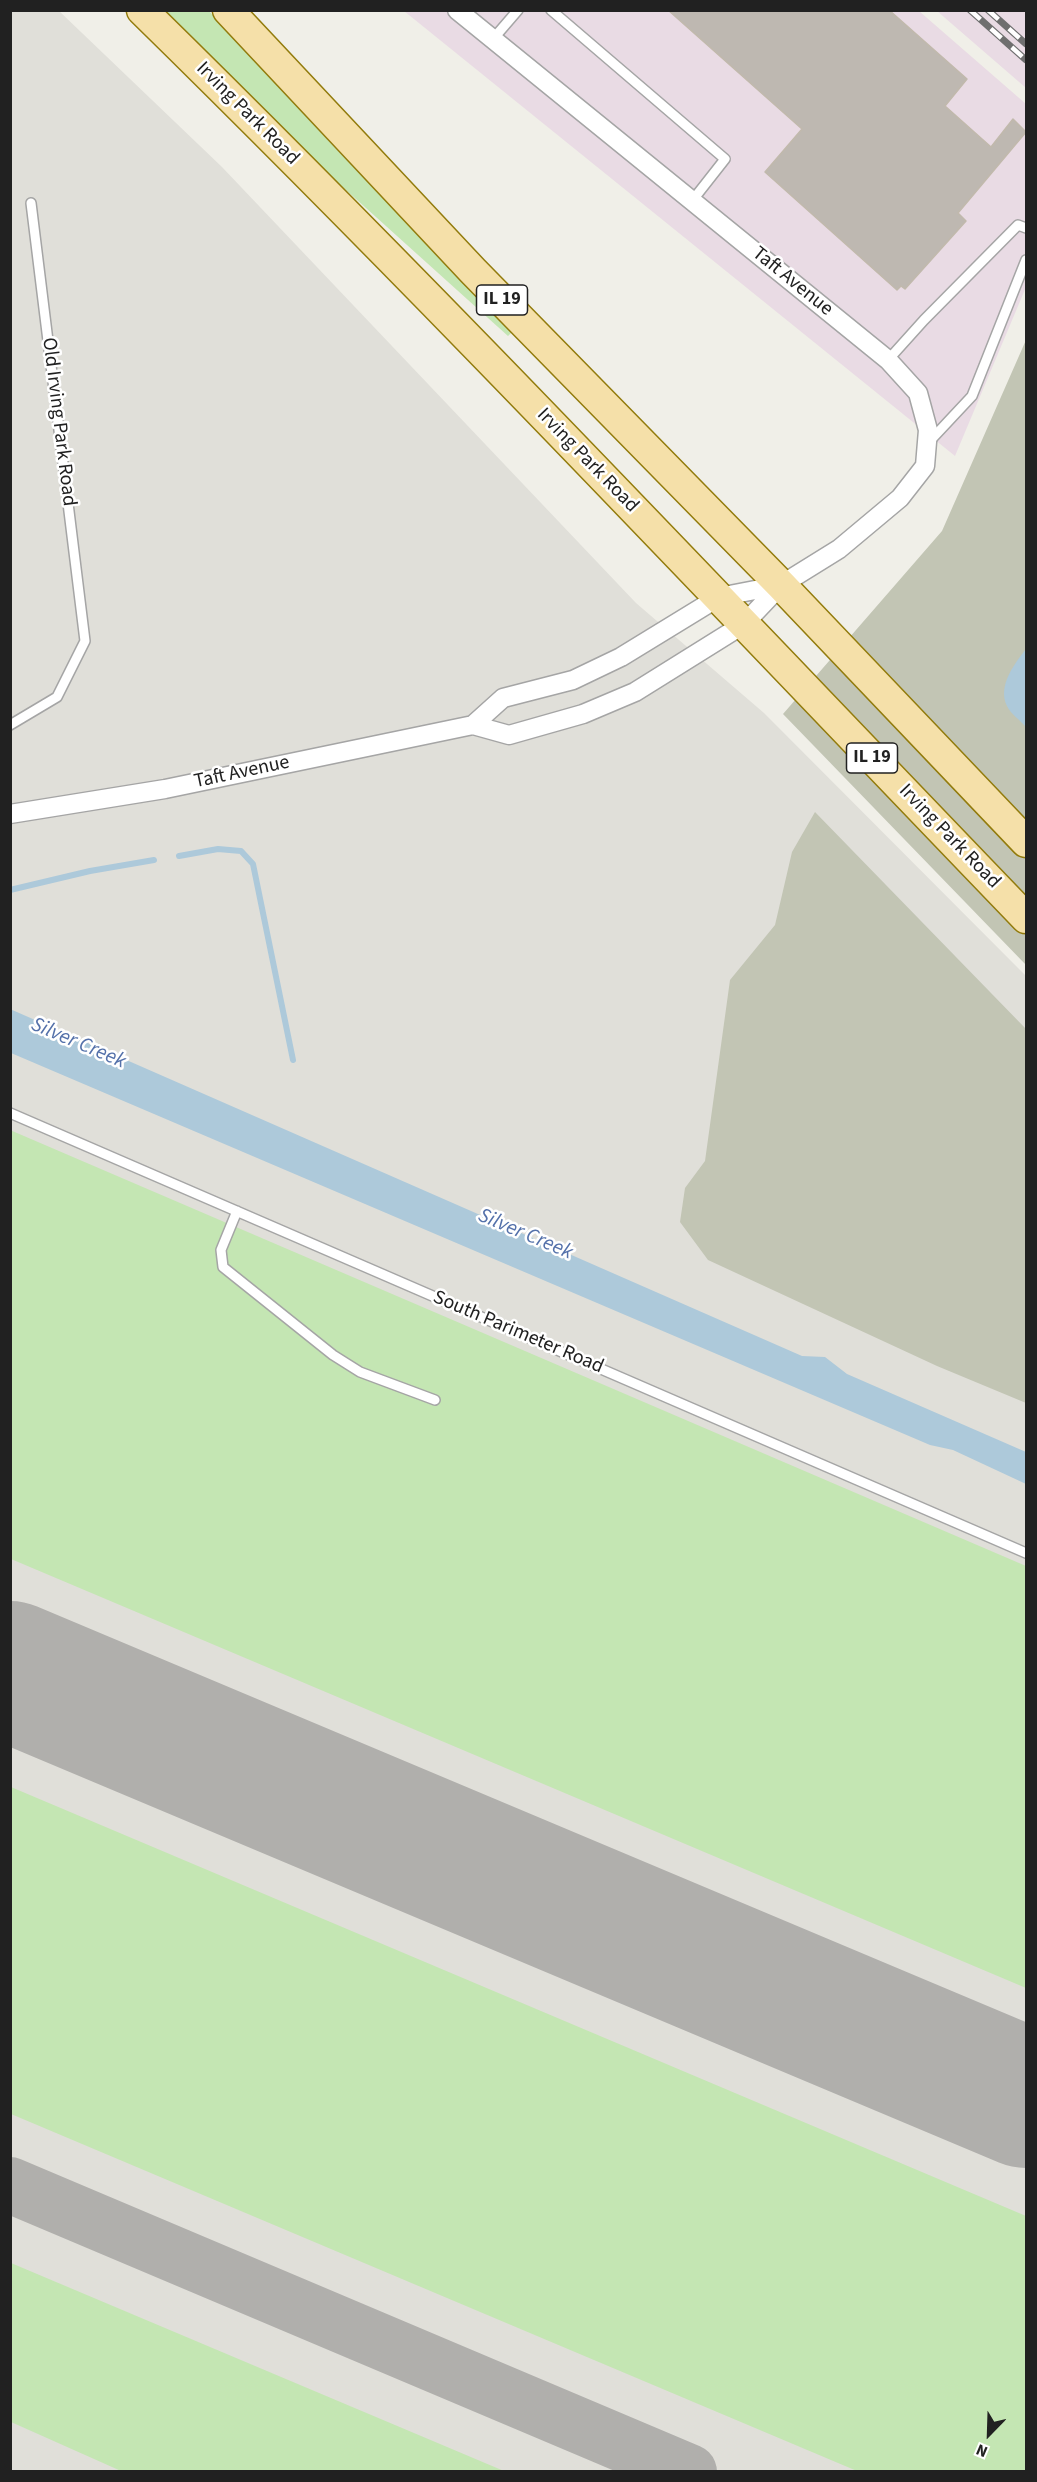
<!DOCTYPE html>
<style>
body{margin:0}
#map{position:relative;width:1037px;height:2482px;overflow:hidden;background:#f0efe8;font-family:"Source Sans 3",sans-serif}
canvas{display:block}
.frame{position:absolute;inset:0;border:12px solid #212121;pointer-events:none}
.north{position:absolute;left:959px;top:2404px;width:60px;height:60px;-webkit-text-stroke:4px #fff;paint-order:stroke;rotate:203deg;font-size:16px;font-weight:700;line-height:24px;text-align:center;color:#212121}
.north::after{content:'';display:block;margin:auto;width:21px;height:27px;background:#212121;clip-path:polygon(50% 0,100% 100%,50% 72%,0 100%)}
</style>
<div id="map">
<canvas width="1037" height="2482"></canvas>
<div class="frame"></div>
<div class="north">N</div>
</div>
<script>
const g = document.querySelector('canvas').getContext('2d');
g.lineJoin = 'round';
function fillPath(path, color) { g.fillStyle = color; g.fill(path, 'evenodd'); }
function trace(path, color, width, dash) { g.strokeStyle = color; g.lineWidth = width; g.lineCap = dash ? 'butt' : 'round'; g.setLineDash(dash || []); g.stroke(path); }
function write(font, color, halo, rows, align = 'center') {
  g.font = font + ' "Source Sans 3",sans-serif'; g.lineWidth = 5; g.setLineDash([]); g.textBaseline = 'middle'; g.strokeStyle = halo; g.fillStyle = color; for (const [text, x, y, turn = 0] of rows) {
    g.save(); g.translate(x, y); g.rotate((+turn || 0) * Math.PI / 180); g.textAlign = isNaN(turn) ? turn : align; if (halo) g.strokeText(text, 0, 0); g.fillText(text, 0, 0); g.restore();
  }
}
fillPath(new Path2D(`
 M404 11H919L1026 104V287L955 456Z
 M937 11H1026V88Z`), '#e9dbe4');
fillPath(new Path2D(`
 M58 10 222 167 636 603 764 713 1026 976V2471L11 2472 10 11Z`), '#e0dfd9');
fillPath(new Path2D(`
 M1026 340V965L783 714 942 531Z
 M815 812 1026 1029V1403L937 1366 708 1260 680 1222 685 1188 705 1161 730 980 775 925 792 852Z`), '#c2c5b4');
fillPath(new Path2D(`
 M163 11H209L338 151 513 331 508 336 326 172Z
 M10 1130 1026 1566V1988L11 1559Z
 M11 1787 1026 2216V2471H857L11 2114Z
 M11 2263 504 2471H121L11 2422Z`), '#c4e6b3');
fillPath(new Path2D(`
 M1026 649V727C1021 721 1010 713 1007 706 997 686 1015 663 1026 649Z
 M10 1009 802 1356 825 1357 847 1374 1026 1452V1484L953 1450 930 1445 11 1053Z`), '#adc9da');
trace(new Path2D(`
 M179 856 218 849 241 851 253 864 293 1060
 M10 890 90 871 154 860`), '#adc9da', 6);
trace(new Path2D(`
 M10 2185 689 2472`), '#b0afac', 56);
trace(new Path2D(`
 M10 1671 1026 2098`), '#b0afac', 140);
const building = new Path2D(`
 M668 10H889L967 79 945 106 991 147 1013 119 1026 132 958 213 966 221 905 289 901 286 897 290 765 172 802 129Z`);
fillPath(building, '#beb8b1');
trace(building, '#c1b9ac', 1.5);
const lane = new Path2D(`
 M551 10 725 159 692 201
 M493 39 518 10
 M888 360 924 320 1018 225 1026 228
 M928 443 972 396 1026 260
 M10 725 57 697 85 641 31 203
 M10 1113 1026 1553
 M237 1211 221 1250 223 1267 333 1355 360 1372 435 1400`);
const street = new Path2D(`
 M473 725 503 698 573 680 621 657 719 597 781 585
 M10 814 165 789 473 725 509 735 583 714 635 692 744 624 781 585 839 549 900 498 925 466 928 430 918 393 888 360 457 10`);
const primary = new Path2D(`
 M142 10C444 306 733 614 1026 918
 M228 10 473 271 781 585 1026 842`);
trace(lane, '#a5a5a5', 12);
trace(street, '#a5a5a5', 21);
trace(primary, '#927b0c', 33);
trace(lane, '#fff', 9);
trace(street, '#fff', 18);
trace(primary, '#f5e0a9', 30);
const rail = new Path2D(`
 M970 10 1026 60
 M988 10 1026 44`);
trace(rail, '#6f6f6f', 7);
trace(rail, '#fff', 4.5, [14]);
for (const [x, y, w] of [
 [502,300,51],
 [872,758,51]
]) { const box = new Path2D(); box.roundRect(x - w / 2, y - 15, w, 30, 4.5); g.fillStyle = '#fff'; g.fill(box); trace(box, '#212121', 1.5); }
write('bold 18px', '#212121', null, [
 ["IL 19",502,300],
 ["IL 19",872,758]
]);
write('20px', '#212121', '#fff', [
 ["Irving Park Road",247,114,45],
 ["Taft Avenue",792,282,39],
 ["Old Irving Park Road",58,422,83],
 ["Irving Park Road",587,461,46],
 ["Taft Avenue",242,773,-12],
 ["Irving Park Road",949,837,46],
 ["South Parimeter Road",518,1333,23]
]);
write('italic 21px', '#5471aa', '#fff', [
 ["Silver Creek",78,1044,23],
 ["Silver Creek",525,1235,23]
]);
</script>
